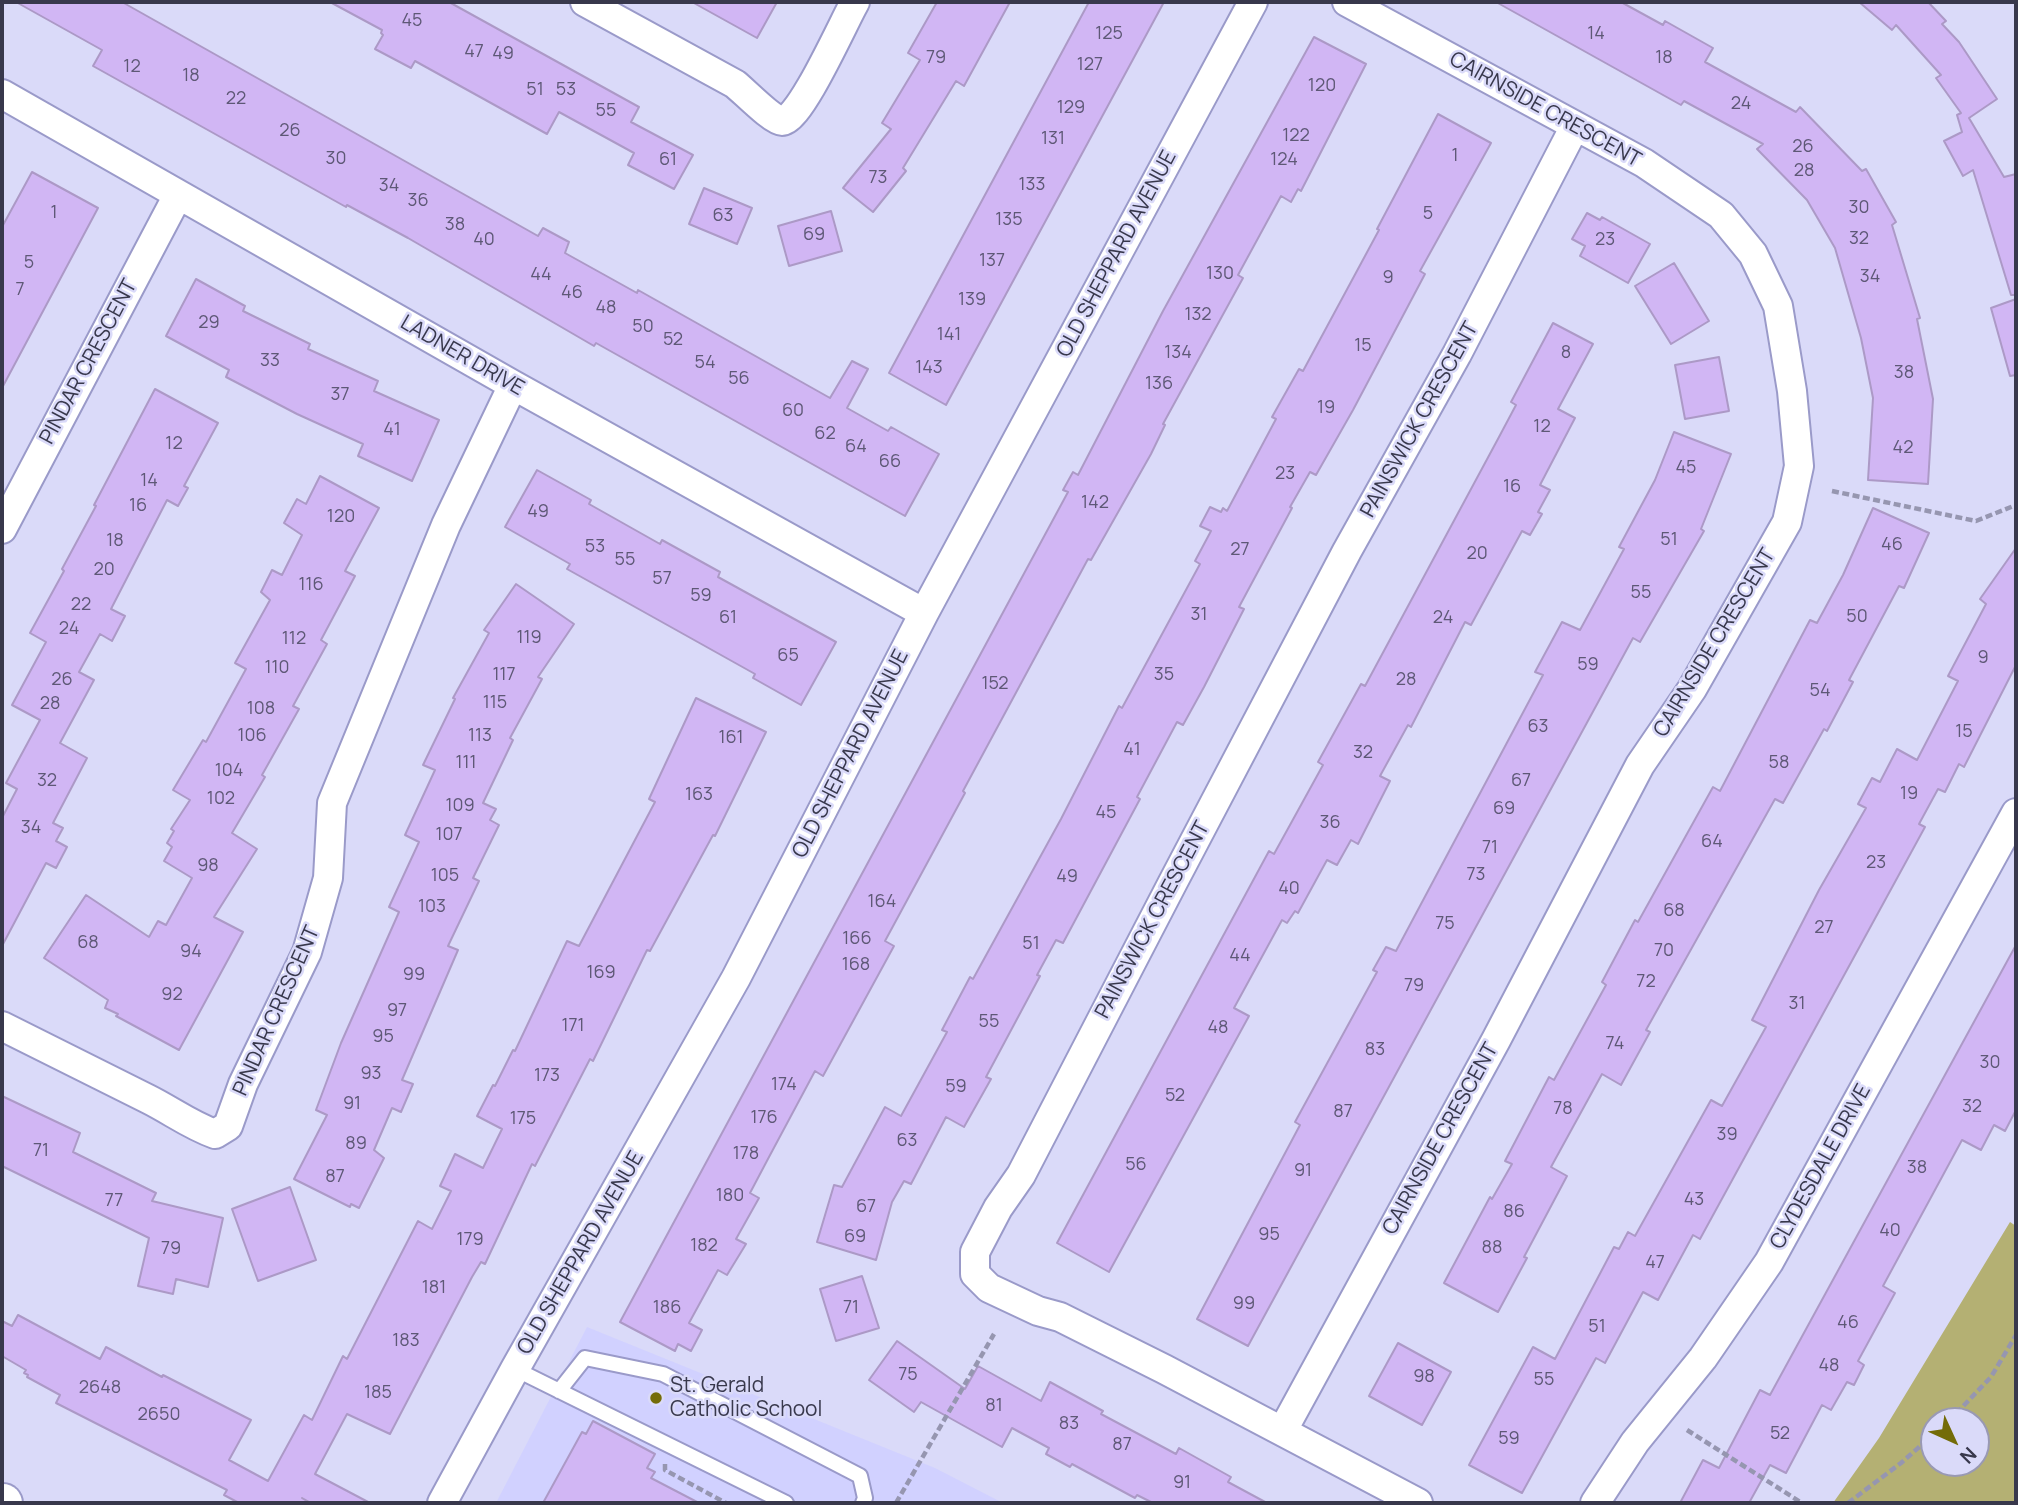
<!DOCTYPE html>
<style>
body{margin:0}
#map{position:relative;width:2018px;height:1505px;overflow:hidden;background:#dadaf9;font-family:Manrope,sans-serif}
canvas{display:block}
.frame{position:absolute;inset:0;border:4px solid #38384c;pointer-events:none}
.north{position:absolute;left:1920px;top:1407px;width:70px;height:70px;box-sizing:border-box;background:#dadaf9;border:2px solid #9999b4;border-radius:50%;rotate:135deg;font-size:19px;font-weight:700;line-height:28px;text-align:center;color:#38384c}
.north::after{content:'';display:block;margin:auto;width:24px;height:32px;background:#746c08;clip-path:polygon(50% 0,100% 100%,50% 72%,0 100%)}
</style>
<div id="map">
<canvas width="2018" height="1505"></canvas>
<div class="frame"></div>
<div class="north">N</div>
</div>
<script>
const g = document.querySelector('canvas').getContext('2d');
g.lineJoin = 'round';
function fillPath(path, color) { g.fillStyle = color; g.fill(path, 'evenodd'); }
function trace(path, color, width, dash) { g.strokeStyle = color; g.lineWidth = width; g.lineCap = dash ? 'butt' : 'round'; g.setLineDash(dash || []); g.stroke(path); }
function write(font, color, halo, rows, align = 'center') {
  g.font = font + ' Manrope,sans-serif'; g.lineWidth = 5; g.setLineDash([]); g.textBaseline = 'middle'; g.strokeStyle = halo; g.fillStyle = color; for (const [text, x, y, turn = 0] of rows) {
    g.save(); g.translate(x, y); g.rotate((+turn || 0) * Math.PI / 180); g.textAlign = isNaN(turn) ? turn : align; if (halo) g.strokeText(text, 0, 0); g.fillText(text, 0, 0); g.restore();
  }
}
fillPath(new Path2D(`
 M587 1327 935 1468 1003 1503H496Z`), '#d1d1ff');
fillPath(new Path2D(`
 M2010 1222 2016 1226V1503H1833L1879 1438ZM1934 1421H1976V1463H1934Z`), '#b4b073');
const building = new Path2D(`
 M16 2H122L538 236 543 228 569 242 565 253 637 293 638 290 830 398 852 361 868 369 847 408 888 431 891 427 939 454 905 516 596 343 594 346 408 238 347 205 346 207 93 66 102 50Z
 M330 2H449L639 107 631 122 693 155 674 189 628 165 634 153 559 112 547 134 415 61 411 68 375 49 383 35 381 33 382 30Z
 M692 2H777L757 38Z
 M937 2H1010L964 86 956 81 903 168 906 171 873 212 843 188 891 129 882 123 920 60 908 53Z
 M1089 2H1164L946 405 889 373Z
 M1496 2H1621L1663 25 1665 21 1713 48 1705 62 1796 112 1800 107 1862 171 1866 169 1896 222 1892 225 1920 318 1917 319 1933 399 1928 484 1868 480 1873 398 1861 338 1835 248 1807 200 1757 149 1763 144 1684 101 1681 105Z
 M1859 2H1928L1946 21 1942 24 1959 42 1997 99 1969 118 2004 177 2016 174V295H2011L1973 170 1963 176 1944 141 1962 132 1957 115 1961 113 1936 78 1941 75 1896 25 1892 30Z
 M1314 37 1366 64 1301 191 1298 189 1291 202 1281 196 1238 275 1243 278 1163 424 1165 425 1151 454 1091 560 1088 559 963 791 965 793 885 941 894 946 823 1076 815 1071 769 1157 750 1193 759 1198 736 1239 746 1244 727 1275 718 1270 689 1323 702 1330 691 1351 678 1344 675 1351 620 1322 1068 492 1063 490 1073 472 1078 475 1163 311Z
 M1438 114 1491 143 1420 271 1425 274 1353 410 1316 475 1310 472 1290 507 1292 508 1239 607 1244 609 1204 687 1183 725 1177 722 1137 797 1140 799 1063 943 1056 940 1037 975 1040 976 986 1077 991 1079 964 1127 946 1117 911 1184 904 1181 892 1202 876 1260 817 1242 834 1185 842 1187 885 1107 901 1116 947 1032 942 1030 970 977 973 979 1061 819 1119 706 1122 708 1200 564 1195 561 1211 531 1200 526 1210 507 1221 512 1223 508 1227 511 1276 419 1272 417 1299 369 1303 371 1379 230 1377 229Z
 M32 172 98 208 2 388V227Z
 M704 188 752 208 737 244 689 224Z
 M831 211 842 251 789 266 778 226Z
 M1587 213 1600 220 1602 217 1650 244 1628 283 1580 256 1585 246 1572 239Z
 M1674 263 1709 321 1671 344 1635 286Z
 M196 279 245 306 243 311 310 344 308 349 378 381 374 391 439 420 412 481 358 456 363 444 297 414 226 377 229 370 166 336Z
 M2016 299V375L2010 376 1991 308Z
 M1553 323 1593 344 1558 409 1575 418 1540 485 1550 490 1538 512 1542 514 1530 535 1522 531 1471 625 1465 622 1411 727 1408 725 1380 776 1390 781 1358 844 1351 840 1337 865 1327 860 1298 913 1295 911 1287 923 1282 920 1234 1008 1249 1016 1109 1272 1057 1243 1269 851 1274 854 1323 765 1318 762 1361 684 1365 686 1499 437 1516 405 1511 402Z
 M1719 357 1729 411 1685 419 1675 365Z
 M155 389 218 423 184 486 188 488 178 506 167 500 111 609 125 616 112 641 100 634 79 672 94 680 60 743 87 758 53 823 63 828 56 841 67 847 56 868 46 863 2 946V818L17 789 6 783 40 720 12 705 46 642 30 633 64 571 62 569 96 506 94 505Z
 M1674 432 1731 454 1701 529 1704 531 1640 642 1633 638 1248 1346 1197 1319 1300 1125 1295 1122 1377 972 1373 970 1386 947 1396 951 1543 675 1535 672 1562 622 1580 630 1624 549 1619 547 1655 480Z
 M537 470 591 500 589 504 660 544 662 540 720 572 718 577 836 642 801 705 753 678 755 674 567 569 570 564 505 527Z
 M320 476 379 508 345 571 355 576 321 640 327 644 293 706 299 709 262 775 265 777 232 833 257 849 214 917 243 932 179 1050 116 1016 118 1014 105 1008 108 1000 44 958 86 895 149 937 158 921 166 925 192 878 164 861 172 847 167 843 174 831 171 829 190 800 173 790 203 740 206 742 246 669 235 663 270 600 261 592 272 570 282 575 302 535 284 523 297 499 306 504Z
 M1873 508 1929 533 1904 588 1899 586 1849 680 1853 682 1827 731 1824 729 1783 803 1775 799 1646 1030 1650 1032 1621 1085 1602 1074 1551 1167 1567 1176 1524 1257 1527 1258 1498 1312 1444 1283 1490 1197 1492 1199 1512 1164 1505 1161 1549 1077 1554 1080 1606 985 1602 982 1635 920 1638 922 1713 787 1720 791 1810 620 1817 623 1843 575Z
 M2016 548V665L1964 767 1959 764 1945 792 1938 789 1919 824 1925 827 1700 1239 1693 1235 1658 1300 1643 1292 1605 1363 1596 1358 1522 1493 1469 1465 1533 1347 1555 1359 1614 1247 1619 1249 1628 1232 1635 1236 1711 1100 1722 1106 1766 1027 1752 1020 1819 890 1866 808 1858 804 1872 778 1880 782 1897 749 1917 760 1958 681 1948 676 1986 604 1980 599Z
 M516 584 574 624 538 677 542 679 510 738 513 740 483 803 496 809 490 820 499 825 473 878 479 881 448 946 458 950 402 1080 413 1084 401 1112 392 1108 374 1150 384 1158 359 1208 351 1204 350 1207 294 1179 327 1115 316 1110 341 1043 399 912 389 907 419 842 405 835 435 770 423 765 455 699 453 698 489 633 484 630Z
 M696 698 766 732 715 836 713 835 650 951 647 950 593 1061 590 1059 535 1166 532 1164 485 1264 481 1262 472 1277 390 1434 347 1414 315 1474 370 1503H311L302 1498 310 1503H239L224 1495 227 1490 56 1403 60 1395 27 1377 28 1375 24 1373 26 1370 2 1356V1321L12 1326 18 1315 100 1359 106 1347 162 1377 163 1375 251 1420 229 1460 268 1481 304 1415 312 1420 343 1356 347 1359 418 1221 432 1229 451 1191 440 1186 455 1154 483 1168 502 1129 477 1116 493 1085 495 1086 513 1050 515 1051 567 941 579 946 655 802 649 799Z
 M2016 945V1110L2005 1131 1994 1125 1981 1150 1962 1140 1883 1286 1895 1293 1858 1361 1864 1365 1854 1385 1847 1382 1831 1410 1822 1405 1786 1473 1770 1465 1749 1503H1680L1703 1460 1719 1468 1760 1390 1770 1395Z
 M2 1096 80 1133 73 1152 156 1193 152 1201 223 1218 208 1287 176 1279 173 1294 138 1286 149 1238 2 1166Z
 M290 1187 316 1260 258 1281 232 1209Z
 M862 1276 879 1328 836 1341 820 1289Z
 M897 1341 965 1389 978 1366 1041 1401 1050 1382 1103 1411 1101 1414 1176 1454 1179 1448 1231 1477 1228 1482 1267 1503H1153L1137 1495 1135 1498 1072 1464 1070 1467 1046 1454 1049 1448 1012 1428 1002 1447 921 1402 914 1412 869 1380Z
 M1398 1343 1451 1372 1422 1425 1369 1396Z
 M593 1421 655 1454 647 1468 655 1472 651 1478 699 1503H543L582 1432 586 1434Z`);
fillPath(building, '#d1b6f4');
trace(building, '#ac99c6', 2);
const lane = new Path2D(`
 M515 1369 786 1503
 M559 1391 585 1358 663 1374 860 1476 865 1498 863 1503`);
const street = new Path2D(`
 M585 2 735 84C744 91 773 121 782 121 800 121 844 21 855 2
 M2 94 513 385 924 613
 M2 529 178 195
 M2 1026 148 1099C172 1111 190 1125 215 1134L228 1126 243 1084 307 952 328 878 332 803 446 525 513 385
 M1283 1430 1496 1040 1640 765 1692 689 1787 522 1799 466 1792 391 1778 306 1753 254 1721 215 1644 163 1347 2
 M442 1503 515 1369 736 978 924 613 1253 2
 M1418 1503 1164 1369 1060 1317 1038 1311 989 1288 975 1274V1252L998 1208 1021 1175 1172 884 1347 551 1457 354 1575 126
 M1595 1503 1635 1442 1703 1358 1769 1262 2016 813`);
const secondary = new Path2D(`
 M2 1503H3`);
trace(lane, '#9a9ac9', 18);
trace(street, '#9a9ac9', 32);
trace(secondary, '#9a9ac9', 42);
trace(new Path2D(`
 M1832 491 1976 521 2016 505
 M1949 1421 1991 1377 2016 1335
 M1687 1430 1802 1503
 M665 1464V1470L726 1503
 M896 1503 994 1334
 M1848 1503 1901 1463 1934 1434`), '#9696b0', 4.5, [7, 3.5]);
trace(lane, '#fff', 14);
trace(street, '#fff', 28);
trace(secondary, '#fff', 38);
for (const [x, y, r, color] of [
 [656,1398,7,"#746c08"]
]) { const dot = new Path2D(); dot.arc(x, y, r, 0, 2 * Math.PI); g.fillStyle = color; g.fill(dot); trace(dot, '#dadaf9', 2.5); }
write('18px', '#5e5876', null, [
 ["45",412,21],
 ["125",1109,34],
 ["14",1596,34],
 ["47",474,52],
 ["49",503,54],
 ["79",936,58],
 ["18",1664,58],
 ["127",1090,65],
 ["12",132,67],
 ["18",191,76],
 ["120",1322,86],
 ["51",535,90],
 ["53",566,90],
 ["22",236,99],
 ["24",1741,104],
 ["129",1071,108],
 ["55",606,111],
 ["26",290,131],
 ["122",1296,136],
 ["131",1053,139],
 ["26",1803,147],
 ["1",1455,156],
 ["30",336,159],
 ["61",668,160],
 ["124",1284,160],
 ["28",1804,171],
 ["73",878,178],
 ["133",1032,185],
 ["34",389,186],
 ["36",418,201],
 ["30",1859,208],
 ["1",54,213],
 ["5",1428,214],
 ["63",723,216],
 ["135",1009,220],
 ["38",455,225],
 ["69",814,235],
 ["32",1859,239],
 ["40",484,240],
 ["23",1605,240],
 ["137",992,261],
 ["5",29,263],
 ["130",1220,274],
 ["44",541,275],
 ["34",1870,277],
 ["9",1388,278],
 ["7",20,290],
 ["46",572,293],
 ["139",972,300],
 ["48",606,308],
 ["132",1198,315],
 ["29",209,323],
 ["50",643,327],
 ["141",949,335],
 ["52",673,340],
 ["15",1363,346],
 ["134",1178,353],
 ["8",1566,353],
 ["33",270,361],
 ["54",705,363],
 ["143",929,368],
 ["38",1904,373],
 ["56",739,379],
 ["136",1159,384],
 ["37",340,395],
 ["19",1326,408],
 ["60",793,411],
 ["12",1542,427],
 ["41",392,430],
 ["62",825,434],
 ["12",174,444],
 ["64",856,447],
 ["42",1903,448],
 ["66",890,462],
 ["45",1686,468],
 ["23",1285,474],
 ["14",149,481],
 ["16",1512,487],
 ["142",1095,503],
 ["16",138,506],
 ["49",538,512],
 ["120",341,517],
 ["51",1669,540],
 ["18",115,541],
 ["46",1892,545],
 ["53",595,547],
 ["27",1240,550],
 ["20",1477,554],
 ["55",625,560],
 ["20",104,570],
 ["57",662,579],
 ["116",311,585],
 ["55",1641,593],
 ["59",701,596],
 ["22",81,605],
 ["31",1199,615],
 ["50",1857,617],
 ["61",728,618],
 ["24",1443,618],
 ["24",69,629],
 ["119",529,638],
 ["112",294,639],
 ["65",788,656],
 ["9",1983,658],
 ["59",1588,665],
 ["110",277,668],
 ["117",504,675],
 ["35",1164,675],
 ["26",62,680],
 ["28",1406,680],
 ["152",995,684],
 ["54",1820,691],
 ["115",495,703],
 ["28",50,704],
 ["108",261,709],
 ["63",1538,727],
 ["15",1964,732],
 ["106",252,736],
 ["113",480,736],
 ["161",731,738],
 ["41",1132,750],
 ["32",1363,753],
 ["111",466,763],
 ["58",1779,763],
 ["104",229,771],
 ["32",47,781],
 ["67",1521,781],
 ["19",1909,794],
 ["163",699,795],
 ["102",221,799],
 ["109",460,806],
 ["69",1504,809],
 ["45",1106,813],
 ["36",1330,823],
 ["34",31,828],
 ["107",449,835],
 ["64",1712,842],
 ["71",1490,848],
 ["23",1876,863],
 ["98",208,866],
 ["73",1476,875],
 ["105",445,876],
 ["49",1067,877],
 ["40",1289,889],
 ["164",882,902],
 ["103",432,907],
 ["68",1674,911],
 ["75",1445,924],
 ["27",1824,928],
 ["166",857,939],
 ["68",88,943],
 ["51",1031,944],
 ["70",1664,951],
 ["94",191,952],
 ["44",1240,956],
 ["168",856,965],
 ["169",601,973],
 ["99",414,975],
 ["72",1646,982],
 ["79",1414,986],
 ["92",172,995],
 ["31",1797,1004],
 ["97",397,1011],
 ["55",989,1022],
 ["171",573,1026],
 ["48",1218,1028],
 ["95",383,1037],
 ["74",1615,1044],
 ["83",1375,1050],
 ["30",1990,1063],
 ["93",371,1074],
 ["173",547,1076],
 ["174",784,1085],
 ["59",956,1087],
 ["52",1175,1096],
 ["91",352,1104],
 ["32",1972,1107],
 ["78",1563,1109],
 ["87",1343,1112],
 ["176",764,1118],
 ["175",523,1119],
 ["39",1727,1135],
 ["63",907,1141],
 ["89",356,1144],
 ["71",41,1151],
 ["178",746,1154],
 ["56",1136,1165],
 ["38",1917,1168],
 ["91",1303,1171],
 ["87",335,1177],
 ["180",730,1196],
 ["43",1694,1200],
 ["77",114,1201],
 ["67",866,1207],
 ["86",1514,1212],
 ["40",1890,1231],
 ["95",1269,1235],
 ["69",855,1237],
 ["179",470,1240],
 ["182",704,1246],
 ["88",1492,1248],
 ["79",171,1249],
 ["47",1655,1263],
 ["181",434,1288],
 ["99",1244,1304],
 ["186",667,1308],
 ["71",851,1308],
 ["46",1848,1323],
 ["51",1597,1327],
 ["183",406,1341],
 ["48",1829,1366],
 ["75",908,1375],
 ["98",1424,1377],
 ["55",1544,1380],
 ["2648",100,1388],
 ["185",378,1393],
 ["81",994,1406],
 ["2650",159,1415],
 ["83",1069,1424],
 ["52",1780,1434],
 ["59",1509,1439],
 ["87",1122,1445],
 ["91",1182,1483]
]);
write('21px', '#38384c', '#dadaf9', [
 ["CAIRNSIDE CRESCENT",1545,110,29],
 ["OLD SHEPPARD AVENUE",1117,254,-62],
 ["LADNER DRIVE",462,356,30],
 ["PINDAR CRESCENT",89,362,-62],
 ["PAINSWICK CRESCENT",1420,420,-61],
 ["CAIRNSIDE CRESCENT",1715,643,-59],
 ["OLD SHEPPARD AVENUE",851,754,-63],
 ["PAINSWICK CRESCENT",1153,920,-62],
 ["PINDAR CRESCENT",277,1011,-66],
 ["CAIRNSIDE CRESCENT",1441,1139,-61],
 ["CLYDESDALE DRIVE",1821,1167,-61],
 ["OLD SHEPPARD AVENUE",581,1253,-60]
]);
write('21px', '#38384c', '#dadaf9', [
 ["St. Gerald",670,1386],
 ["Catholic School",670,1410]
], 'left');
</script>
